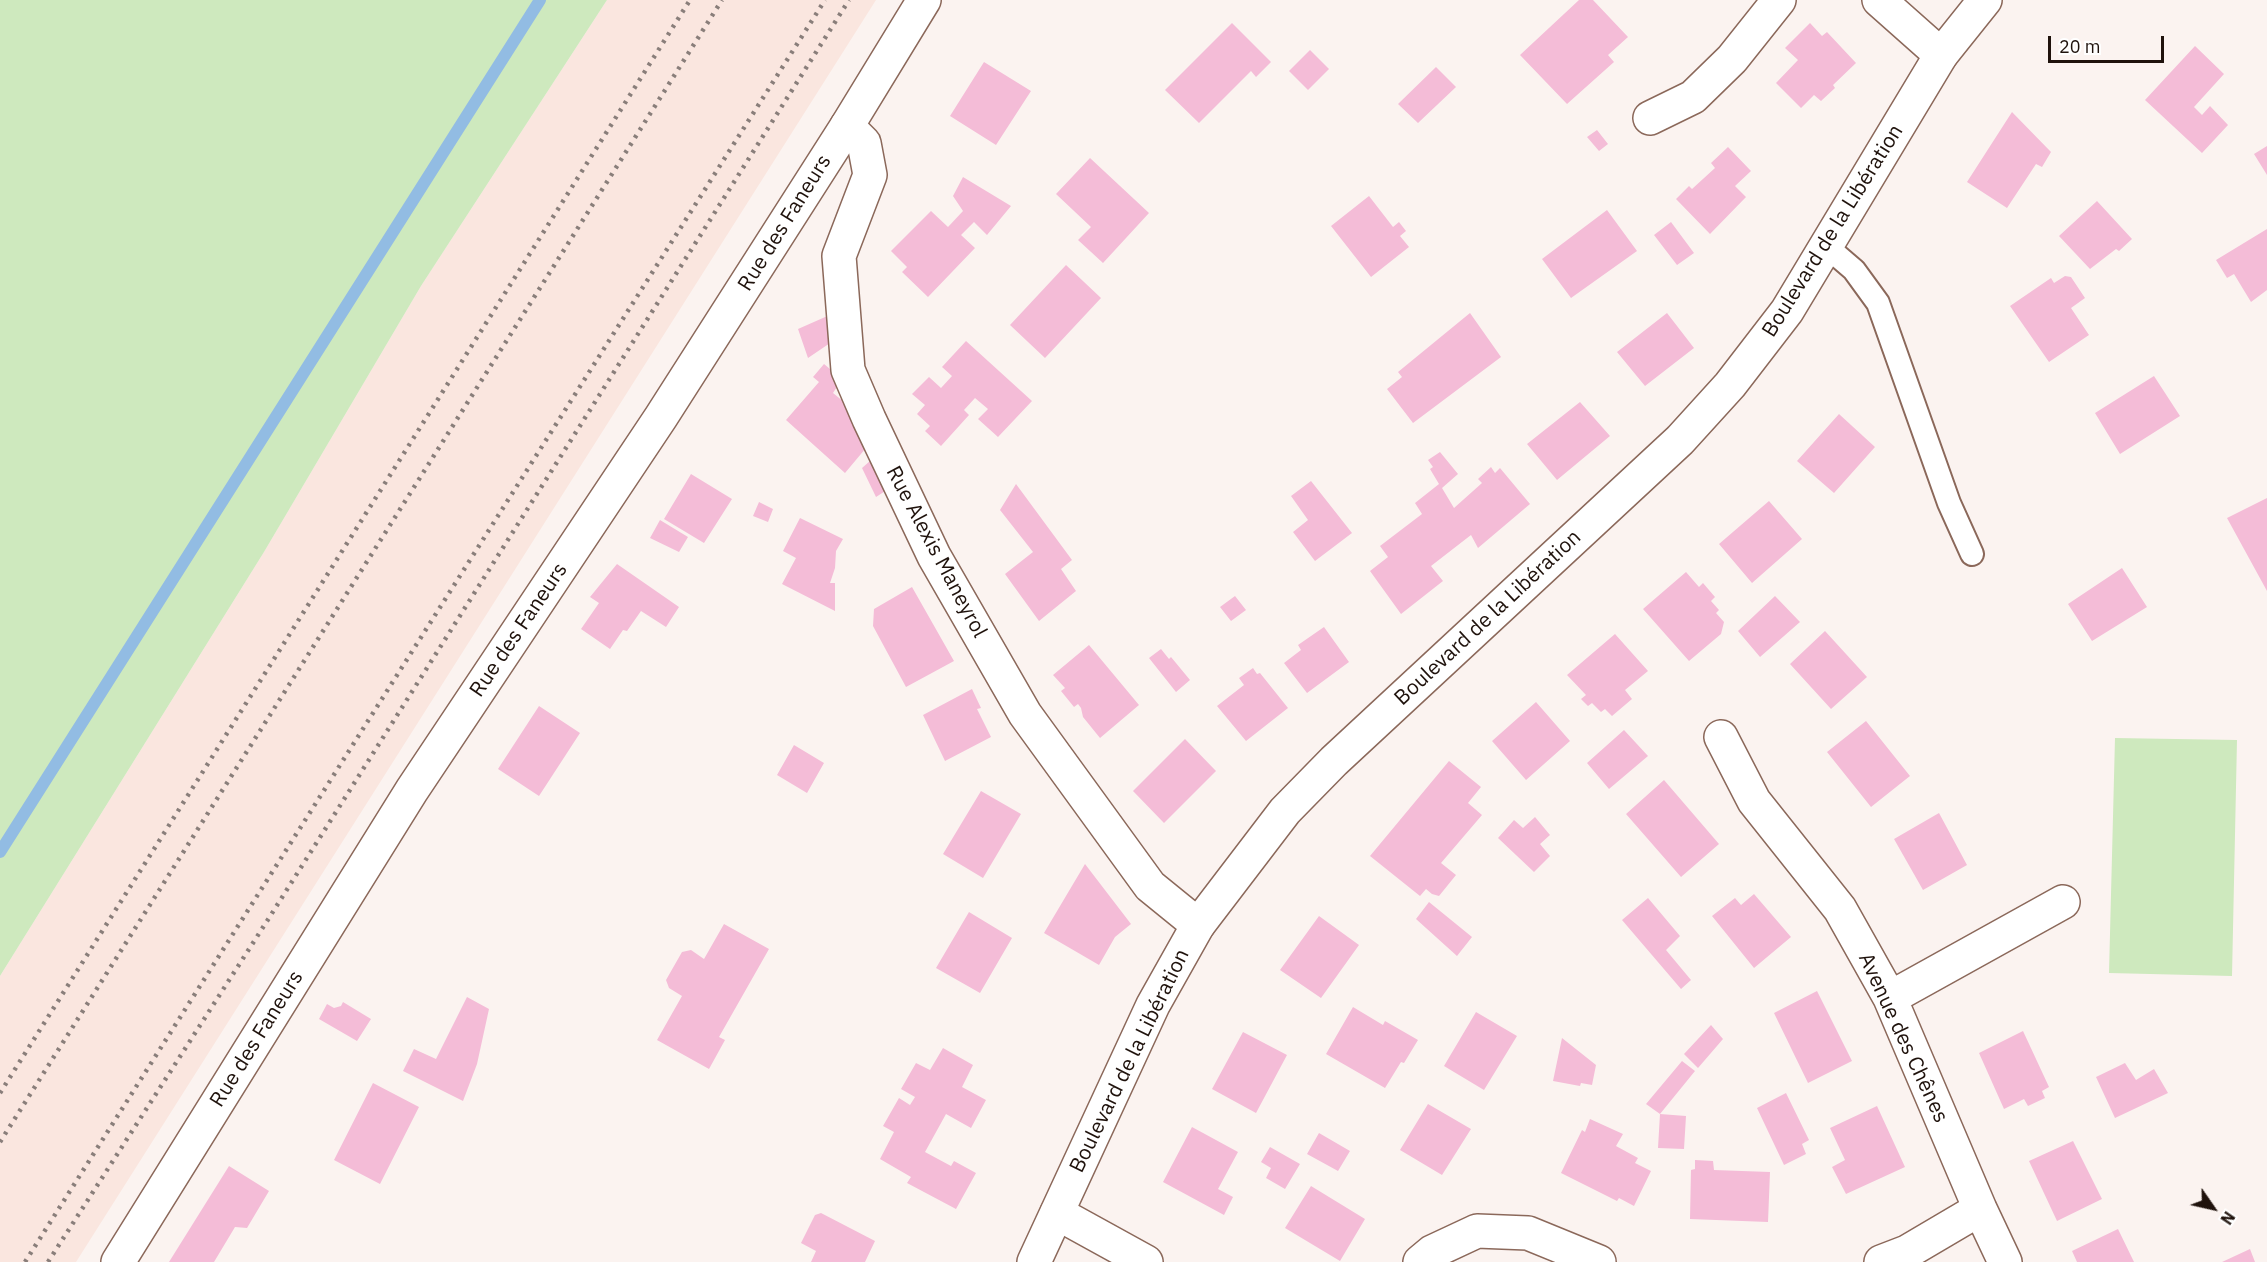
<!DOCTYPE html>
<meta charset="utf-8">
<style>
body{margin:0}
#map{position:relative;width:2267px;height:1262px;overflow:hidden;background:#fbf3f0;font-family:"IBM Plex Sans",sans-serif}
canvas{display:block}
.north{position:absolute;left:2183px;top:1178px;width:60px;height:60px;-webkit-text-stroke:4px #fff;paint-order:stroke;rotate:124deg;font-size:16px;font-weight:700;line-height:24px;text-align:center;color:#1f120c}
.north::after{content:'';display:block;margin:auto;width:21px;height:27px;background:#1f120c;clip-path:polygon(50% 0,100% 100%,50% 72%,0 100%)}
.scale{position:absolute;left:2048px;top:36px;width:116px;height:27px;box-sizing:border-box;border:3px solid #1f120c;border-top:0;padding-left:8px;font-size:18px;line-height:21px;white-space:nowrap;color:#1f120c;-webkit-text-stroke:4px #fff;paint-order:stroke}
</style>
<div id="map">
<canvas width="2267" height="1262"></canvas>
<div class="north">N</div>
<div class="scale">20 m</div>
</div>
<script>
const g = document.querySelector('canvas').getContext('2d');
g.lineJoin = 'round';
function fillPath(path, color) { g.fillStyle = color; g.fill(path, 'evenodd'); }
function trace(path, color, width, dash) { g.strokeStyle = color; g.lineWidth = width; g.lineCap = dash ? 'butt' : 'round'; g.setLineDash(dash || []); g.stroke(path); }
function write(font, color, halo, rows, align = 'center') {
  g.font = font + ' "IBM Plex Sans",sans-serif'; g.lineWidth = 5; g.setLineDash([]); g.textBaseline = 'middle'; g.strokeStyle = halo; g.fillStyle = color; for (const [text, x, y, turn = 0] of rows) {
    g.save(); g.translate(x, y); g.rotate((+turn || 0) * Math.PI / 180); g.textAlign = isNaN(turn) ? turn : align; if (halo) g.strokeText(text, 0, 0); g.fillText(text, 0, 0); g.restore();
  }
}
fillPath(new Path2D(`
 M607 0H876L76 1262H0V976L264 552 421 286Z`), '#fae6df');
fillPath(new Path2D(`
 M0 0H607L421 286 264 552 0 976Z
 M2115 738 2237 740 2232 976 2109 973Z`), '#cee9be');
trace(new Path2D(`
 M0 852 540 0`), '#92bce3', 12);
fillPath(new Path2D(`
 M1579 0H1593L1628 37 1608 55 1614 62 1567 104 1520 55Z
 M1232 23 1271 62 1256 77 1251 71 1199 123 1165 90Z
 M1810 23 1822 36 1827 32 1856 63 1833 85 1835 88 1821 101 1814 95 1801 108 1776 83 1798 60 1785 48Z
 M2195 46 2224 74 2194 107 2202 115 2210 106 2228 125 2202 153 2145 100Z
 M1310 50 1329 69 1308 90 1289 71Z
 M984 62 1031 91 996 145 950 116Z
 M1436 67 1456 87 1418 123 1398 104Z
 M2012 112 2051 152 2042 167 2036 164 2007 208 1967 182Z
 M1597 130 1608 144 1599 151 1587 137Z
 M2267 146V175L2254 154Z
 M1728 147 1751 171 1735 186 1746 197 1710 234 1676 199 1689 186 1692 189 1715 168 1711 163Z
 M1090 158 1149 213 1103 263 1078 240 1091 227 1056 194Z
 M963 177 1011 206 987 235 974 222 961 235 975 248 928 297 902 272 907 267 891 251 931 211 948 227 963 211 953 196Z
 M1369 196 1393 227 1399 222 1406 231 1400 236 1409 247 1371 277 1331 226Z
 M2097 201 2132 239 2119 251 2116 249 2090 269 2059 236Z
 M1607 210 1637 251 1571 298 1542 259Z
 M1671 222 1694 253 1677 265 1654 235Z
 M2267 229V290L2251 302 2234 274 2227 278 2216 260Z
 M1066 265 1101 298 1045 358 1010 325Z
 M2065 276 2071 277 2085 298 2071 308 2089 335 2049 362 2010 306 2051 278 2054 283Z
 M1470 313 1501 357 1413 423 1387 389 1402 377 1398 372Z
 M1667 313 1694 348 1645 386 1617 352Z
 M832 314 836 339 808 358 798 329Z
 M966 341 1032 401 998 437 978 419 988 409 975 398 964 410 969 415 941 446 925 431 930 426 917 414 925 405 912 394 929 377 941 388 952 376 942 367Z
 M824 364 842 379 833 393 865 419 871 442 845 473 786 420 819 382 813 377Z
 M2154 376 2180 416 2120 454 2095 413Z
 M1580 402 1610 436 1557 480 1527 444Z
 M1839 414 1875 447 1834 493 1797 461Z
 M1440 452 1458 474 1442 488 1454 508 1482 483 1478 479 1491 467 1495 473 1500 468 1530 504 1478 548 1471 535 1431 566 1443 581 1401 614 1370 571 1388 557 1380 546 1422 514 1415 503 1439 484 1430 469 1433 467 1428 460Z
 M878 454 893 486 876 497 862 468Z
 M691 474 732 499 704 543 664 519Z
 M1311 481 1352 533 1315 561 1293 532 1308 520 1291 496Z
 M1016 484 1072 560 1061 569 1076 591 1039 621 1005 574 1033 552 1000 510Z
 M2267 498V591L2227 518Z
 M1769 501 1802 539 1752 583 1719 544Z
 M759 502 773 509 768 522 753 516Z
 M800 518 843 539 836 551 835 568 830 583H835V611L782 584 796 558 783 551Z
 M660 520 688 537 679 552 650 538Z
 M617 564 679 607 666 627 641 611 627 631 623 630 610 649 581 629 599 603 590 597Z
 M2122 568 2147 607 2092 641 2068 604Z
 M1686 572 1699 587 1703 583 1715 597 1711 601 1719 610 1716 613 1724 622 1721 634 1689 661 1643 609Z
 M912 587 954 661 906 687 873 626 874 609Z
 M1235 596 1246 610 1231 621 1220 607Z
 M1775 596 1800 622 1760 657 1738 631Z
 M1324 627 1349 662 1307 693 1284 663 1301 650 1298 645Z
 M1825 631 1867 677 1831 709 1790 664Z
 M1615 634 1648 671 1625 690 1632 699 1612 716 1605 709 1601 712 1592 703 1588 706 1581 699 1586 695 1567 675Z
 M1089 645 1139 705 1100 738 1083 717 1081 708 1078 704 1074 707 1061 691 1065 688 1053 675Z
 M1161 649 1169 659 1171 657 1190 680 1176 692 1149 658Z
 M1253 668 1257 674 1260 673 1288 708 1246 741 1217 706 1244 685 1239 678Z
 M972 689 981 708 977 709 991 737 945 761 923 715Z
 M1536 702 1570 741 1526 780 1492 741Z
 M539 706 580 733 539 796 498 769Z
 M1866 721 1910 776 1871 807 1827 752Z
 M1624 730 1648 756 1609 789 1587 763Z
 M1185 739 1216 771 1164 823 1133 791Z
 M794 745 824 763 807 793 777 775Z
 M1449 761 1481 787 1468 803 1482 815 1441 863 1456 875 1439 896 1432 894 1426 889 1420 896 1370 856Z
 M1664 780 1719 844 1681 877 1626 814Z
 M981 791 1021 814 983 878 943 854Z
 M1939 813 1967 865 1923 890 1894 839Z
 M1535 817 1550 835 1540 844 1550 856 1534 872 1498 838 1514 820 1523 828Z
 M1085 864 1131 924 1115 937 1099 965 1044 933Z
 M1754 894 1791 937 1754 968 1712 916 1735 898 1741 905Z
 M1648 898 1680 936 1666 950 1691 980 1681 989 1622 920Z
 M1429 902 1472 937 1457 956 1416 919Z
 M969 912 1012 938 980 993 936 968Z
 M1319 916 1359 945 1321 998 1280 970Z
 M724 924 769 949 719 1037 725 1040 709 1069 657 1040 682 996 669 988 666 980 682 952 691 950 704 959Z
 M1817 991 1852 1061 1808 1083 1774 1013Z
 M467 997 489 1009 477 1064 463 1101 403 1071 414 1049 436 1059Z
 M343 1002 371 1019 357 1041 319 1019 327 1004 334 1008 341 1006Z
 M1353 1007 1383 1025 1385 1021 1418 1040 1404 1063 1401 1062 1385 1088 1326 1054Z
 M1476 1012 1517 1036 1484 1090 1444 1066Z
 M1711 1025 1723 1039 1698 1068 1684 1054Z
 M2023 1031 2049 1087 2042 1091 2045 1098 2028 1106 2024 1099 2004 1109 1979 1053Z
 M1243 1032 1287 1055 1256 1113 1212 1089Z
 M1562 1038 1596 1065 1592 1085 1581 1083 1580 1086 1553 1081Z
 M943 1048 973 1065 962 1087 986 1100 971 1128 946 1114 925 1152 951 1166 954 1161 976 1173 956 1209 907 1183 911 1177 880 1159 894 1132 883 1126 899 1098 910 1105 915 1097 901 1089 916 1063 930 1070Z
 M1682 1061 1695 1071 1660 1114 1646 1104Z
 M2125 1063 2136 1080 2154 1069 2168 1093 2115 1118 2096 1077Z
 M373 1083 419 1107 380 1184 334 1160Z
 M1786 1093 1809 1140 1802 1144 1806 1154 1784 1165 1757 1108Z
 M1428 1104 1471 1129 1442 1175 1400 1150Z
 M1877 1106 1905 1167 1846 1194 1832 1167 1845 1160 1830 1128Z
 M1660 1114 1686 1116 1684 1149 1658 1148Z
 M1590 1119 1623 1134 1616 1146 1638 1158 1635 1163 1651 1171 1634 1206 1619 1198 1617 1201 1561 1173 1582 1130 1585 1132Z
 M1192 1127 1238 1152 1218 1189 1233 1197 1224 1215 1163 1182Z
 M1319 1133 1350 1151 1338 1171 1307 1154Z
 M2073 1141 2102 1199 2057 1221 2029 1161Z
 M1270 1147 1300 1164 1285 1189 1266 1178 1271 1168 1261 1162Z
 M1695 1160 1713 1161 1714 1170 1770 1172 1768 1222 1690 1219 1691 1170 1695 1169Z
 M229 1166 269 1191 247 1228 235 1227 214 1262H169Z
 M1311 1186 1365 1219 1340 1261 1285 1228Z
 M821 1213 875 1241 865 1262H811L816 1251 801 1243 815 1215Z
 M2118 1229 2134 1262H2077L2072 1251Z
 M2250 1249 2255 1262H2222Z`), '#f4bcd7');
const service = new Path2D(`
 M1826 246 1854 270 1878 303 1949 503 1972 554`);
const minor = new Path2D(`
 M1879 0 1941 55
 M1650 118 1693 97 1732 59 1779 0
 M847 126 864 143 870 175 839 256 848 370 869 419 934 556 1025 714 1150 886 1198 925
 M1721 737 1754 801 1840 909 1890 998 1980 1209 2005 1262
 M1890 998 2063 902
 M1057 1213 1146 1262
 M1420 1262 1432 1252 1477 1231 1528 1233 1599 1262
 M1881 1262 1907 1252 1980 1209`);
const tertiary = new Path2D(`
 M118 1262 412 790 661 417 847 126 924 0
 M1034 1262 1153 1005 1198 925 1285 811 1334 761 1680 440 1730 385 1787 311 1941 55 1985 0`);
trace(service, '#8b685a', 26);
trace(minor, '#8b685a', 36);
trace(tertiary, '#8b685a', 36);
trace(service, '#fff', 22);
trace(minor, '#fff', 33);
trace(tertiary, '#fff', 33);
trace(new Path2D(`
 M0 1093 690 0
 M0 1142 722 0
 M25 1262 825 0
 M48 1262 269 918 849 0`), '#897e7a', 4.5, [3, 6]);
write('21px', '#1f120c', '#fff', [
 ["Rue des Faneurs",785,223,-58],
 ["Boulevard de la Libération",1833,231,-58],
 ["Rue Alexis Maneyrol",936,552,62],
 ["Boulevard de la Libération",1488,618,-43],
 ["Rue des Faneurs",519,630,-56],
 ["Avenue des Chênes",1903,1038,65],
 ["Rue des Faneurs",257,1039,-58],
 ["Boulevard de la Libération",1130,1061,-64]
]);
</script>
